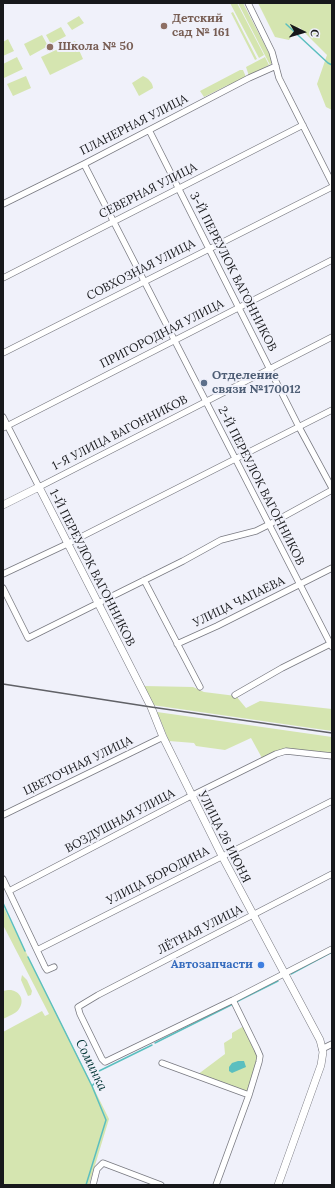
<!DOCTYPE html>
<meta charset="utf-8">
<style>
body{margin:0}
#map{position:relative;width:335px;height:1188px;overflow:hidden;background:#f0f1fa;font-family:Lora,serif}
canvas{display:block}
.frame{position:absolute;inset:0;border:4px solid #17181b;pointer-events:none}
.north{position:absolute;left:283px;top:12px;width:40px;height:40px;-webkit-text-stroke:3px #f0f1fa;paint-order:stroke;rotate:95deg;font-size:11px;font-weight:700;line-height:16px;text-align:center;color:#17181b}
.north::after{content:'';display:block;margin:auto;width:14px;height:18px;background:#17181b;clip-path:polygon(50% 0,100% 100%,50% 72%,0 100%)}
</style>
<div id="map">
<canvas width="335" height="1188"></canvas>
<div class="frame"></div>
<div class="north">С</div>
</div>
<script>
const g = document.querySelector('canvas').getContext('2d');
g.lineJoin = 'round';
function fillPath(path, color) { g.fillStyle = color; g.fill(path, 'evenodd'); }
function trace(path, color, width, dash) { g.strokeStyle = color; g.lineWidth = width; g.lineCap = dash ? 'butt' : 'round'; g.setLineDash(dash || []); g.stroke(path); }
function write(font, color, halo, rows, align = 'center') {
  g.font = font + ' Lora,serif'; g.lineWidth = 4; g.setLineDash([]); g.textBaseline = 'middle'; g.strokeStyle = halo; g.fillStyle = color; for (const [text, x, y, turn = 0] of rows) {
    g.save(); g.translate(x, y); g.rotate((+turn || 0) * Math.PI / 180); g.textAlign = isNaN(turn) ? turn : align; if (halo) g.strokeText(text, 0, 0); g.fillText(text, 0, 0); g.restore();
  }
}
fillPath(new Path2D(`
 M230 3H237L264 55 259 58Z
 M238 3H243L273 61 270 65Z
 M258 3H332V110L326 107 317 84 327 55 299 27 289 40 275 37Z
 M233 12 257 59 255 60 231 13Z
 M79 16 84 23 72 30 67 23Z
 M61 27 66 36 51 44 46 35Z
 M42 35 48 46 30 56 24 44Z
 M8 39 14 51 3 56V42Z
 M75 41 83 59 50 75 41 57Z
 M17 57 23 69 4 78 3 75V64Z
 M265 57 269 65 249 76 246 67Z
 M240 70H243L246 77 232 86 228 85 204 97 200 91Z
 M26 76 31 88 13 96 7 84Z
 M143 76C148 78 153 83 153 88L139 96 132 83Z
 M144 686 193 687 204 692 236 696 246 708 260 701 332 709V731L152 705Z
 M157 712 332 737V754L284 749 262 758 251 738 225 750 196 746 194 743 169 741Z
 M3 906 109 1119 89 1185H3V1032L42 1011 45 1016 49 1014 3 925Z
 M22 975 27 980 32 991 31 995 28 996 21 980Z
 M8 990C18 989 26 999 19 1009 16 1014 8 1016 3 1019V991Z
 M244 1026 256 1050 258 1061 248 1093 197 1075 225 1054 224 1043 232 1038V1033Z`), '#d5e5b0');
fillPath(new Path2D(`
 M238 1061H244L246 1067 232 1073 229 1071V1067L232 1063Z`), '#5bbfbf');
trace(new Path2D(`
 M286 24 328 63 332 65
 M3 903 25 951
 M28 957 92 1086 106 1120 86 1185
 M291 974 332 952
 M236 1002 278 981
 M155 1043 233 1004
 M92 1086 98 1079 97 1072 152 1045`), '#5bbfbf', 1.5);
const minor = new Path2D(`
 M248 3 272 52 279 78 332 183
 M149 130 299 427 332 488
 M84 164 332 647
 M3 204 84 164 249 78 276 66
 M3 278 303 125
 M3 353 332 187
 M3 417 39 487 332 337
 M3 428 332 260
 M3 574 67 544 332 410
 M144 580 200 687
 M3 588 28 638 183 561 221 540 256 531 270 524 332 490
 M177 644 217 626 332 568
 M235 695 282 668 332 643
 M3 815 163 737
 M332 874 98 995 78 1007 80 1014 102 1059 105 1062 233 1000 332 949
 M3 879 45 967 47 970 54 967
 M9 891 187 798 276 754 286 751 332 756
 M37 950 332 801
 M322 1049 332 1044
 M162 1063 249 1095
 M93 1185 97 1169 103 1163 161 1185
 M216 1185 249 1095 259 1062 260 1056 257 1049 233 1000`);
const major = new Path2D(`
 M3 505 39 487 151 707 163 737 222 856 320 1040 323 1052 321 1065 278 1185`);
trace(minor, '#787980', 7);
trace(major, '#787980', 8);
trace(minor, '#fff', 5.5);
trace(major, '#fff', 7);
trace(new Path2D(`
 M3 684 151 707 332 733`), '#606166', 1.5);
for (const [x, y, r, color] of [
 [164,26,4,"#8d6e63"],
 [50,47,4,"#8d6e63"],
 [204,383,4,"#5c6f8a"],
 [261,965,4,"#3f7fe0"]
]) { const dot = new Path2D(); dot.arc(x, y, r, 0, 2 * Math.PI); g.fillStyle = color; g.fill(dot); trace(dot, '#f0f1fa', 1.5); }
write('bold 12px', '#785e54', '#f0f1fa', [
 ["Детский",172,19],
 ["сад № 161",172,33],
 ["Школа № 50",58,47]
], 'left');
write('12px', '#17181b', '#f0f1fa', [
 ["ПЛАНЕРНАЯ УЛИЦА",134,125,-27],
 ["СЕВЕРНАЯ УЛИЦА",148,191,-27],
 ["СОВХОЗНАЯ УЛИЦА",141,270,-27],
 ["3-Й ПЕРЕУЛОК ВАГОННИКОВ",233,272,63],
 ["ПРИГОРОДНАЯ УЛИЦА",162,334,-27],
 ["1-Я УЛИЦА ВАГОННИКОВ",120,433,-27],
 ["2-Й ПЕРЕУЛОК ВАГОННИКОВ",261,486,63],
 ["1-Й ПЕРЕУЛОК ВАГОННИКОВ",92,568,63],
 ["УЛИЦА ЧАПАЕВА",239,602,-26],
 ["ЦВЕТОЧНАЯ УЛИЦА",78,766,-26],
 ["ВОЗДУШНАЯ УЛИЦА",120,821,-28],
 ["УЛИЦА 26 ИЮНЯ",224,837,63],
 ["УЛИЦА БОРОДИНА",158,876,-27],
 ["ЛЁТНАЯ УЛИЦА",200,930,-27]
]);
write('bold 12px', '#4e5e75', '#f0f1fa', [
 ["Отделение",212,376],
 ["связи №170012",212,390]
], 'left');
write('bold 12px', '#366cbe', '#f0f1fa', [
 ["Автозапчасти",253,965]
], 'right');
write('italic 13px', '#013434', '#f0f1fa', [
 ["Соминка",91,1065,64]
]);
</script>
